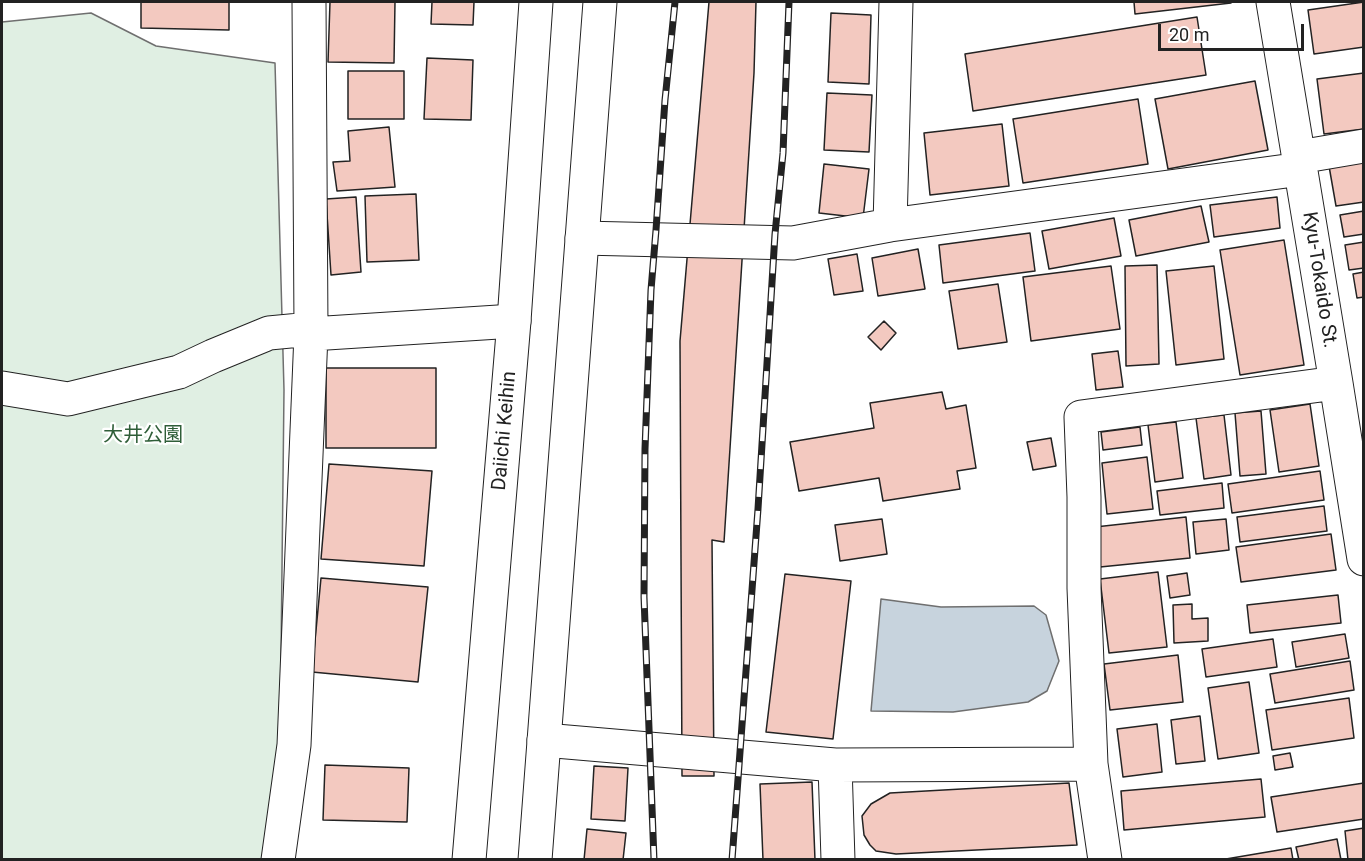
<!DOCTYPE html>
<meta charset="utf-8">
<style>
body{margin:0}
#map{position:relative;width:1365px;height:861px;overflow:hidden;background:#fff;font-family:Roboto,sans-serif}
canvas{display:block}
.frame{position:absolute;inset:0;border:3px solid #222;pointer-events:none}
.scale{position:absolute;left:1158px;top:24px;width:146px;height:27px;box-sizing:border-box;border:3px solid #222;border-top:0;padding-left:8px;font-size:18px;line-height:21px;white-space:nowrap;color:#222;-webkit-text-stroke:4px #fff;paint-order:stroke}
</style>
<div id="map">
<canvas width="1365" height="861"></canvas>
<div class="frame"></div>
<div class="scale">20 m</div>
</div>
<script>
const g = document.querySelector('canvas').getContext('2d');
g.lineJoin = 'round';
function fillPath(path, color) { g.fillStyle = color; g.fill(path, 'evenodd'); }
function trace(path, color, width, dash) { g.strokeStyle = color; g.lineWidth = width; g.lineCap = dash ? 'butt' : 'round'; g.setLineDash(dash || []); g.stroke(path); }
function write(font, color, halo, rows, align = 'center') {
  g.font = font + ' Roboto,"Noto Sans JP",sans-serif'; g.lineWidth = 4.5; g.setLineDash([]); g.textBaseline = 'middle'; g.strokeStyle = halo; g.fillStyle = color; for (const [text, x, y, turn = 0] of rows) {
    g.save(); g.translate(x, y); g.rotate((+turn || 0) * Math.PI / 180); g.textAlign = isNaN(turn) ? turn : align; if (halo) g.strokeText(text, 0, 0); g.fillText(text, 0, 0); g.restore();
  }
}
const green = new Path2D(`
 M91 13 156 46 275 63 284 390 280 746 263 859H2V22Z`);
fillPath(green, '#e0efe3');
trace(green, '#6f6f6f', 1.5);
const water = new Path2D(`
 M881 599 941 607 1034 606 1046 615 1059 661 1047 691 1028 702 953 712 871 711Z`);
fillPath(water, '#c7d3dd');
trace(water, '#6f6f6f', 1.5);
const building = new Path2D(`
 M141 2H229V30L141 28Z
 M330 2H395L394 63 328 62Z
 M432 2H474L473 25 431 24Z
 M709 2H756L754 73 724 542 712 540 714 776H682L680 341Z
 M1134 2H1231V3L1135 14Z
 M1364 2V47L1314 54 1308 10Z
 M831 13 871 15 869 84 828 82Z
 M1197 17 1206 75 973 111 965 54Z
 M427 58 473 60 471 120 424 119Z
 M348 71H404V119H348Z
 M1364 73V129L1324 134 1317 79Z
 M1255 81 1268 150 1168 169 1155 99Z
 M827 93 872 95 869 152 824 150Z
 M1138 99 1148 164 1023 183 1013 119Z
 M1002 124 1009 186 930 195 924 133Z
 M389 127 395 187 337 191 333 162 350 161 348 131Z
 M1364 160V202L1336 206 1329 166Z
 M824 164 869 169 863 218 819 213Z
 M416 194 419 260 367 262 365 196Z
 M356 197 361 272 331 275 326 199Z
 M1277 197 1280 228 1214 237 1210 205Z
 M1201 206 1209 242 1136 256 1129 220Z
 M1364 211V234L1344 237 1340 215Z
 M1114 218 1121 256 1049 269 1042 231Z
 M1030 233 1035 271 943 283 939 245Z
 M1284 240 1304 365 1240 375 1220 250Z
 M1364 242V268L1349 270 1345 245Z
 M918 249 925 289 878 296 872 258Z
 M857 254 863 291 834 295 828 259Z
 M1157 265 1159 364 1126 366 1125 266Z
 M1111 266 1120 329 1031 341 1023 277Z
 M1214 266 1224 359 1176 365 1166 271Z
 M1364 272V297L1357 298 1353 274Z
 M998 284 1007 342 958 349 949 291Z
 M884 321 896 333 881 350 868 337Z
 M1118 351 1123 387 1096 390 1092 354Z
 M326 368H436V448H326Z
 M942 392 946 409 966 405 976 468 957 471 960 489 883 501 879 478 799 491 790 442 874 428 870 403Z
 M1310 404 1319 466 1279 472 1270 410Z
 M1261 411 1266 474 1240 476 1235 413Z
 M1224 415 1231 475 1204 479 1196 418Z
 M1176 422 1183 478 1155 482 1148 425Z
 M1140 427 1142 445 1103 450 1101 432Z
 M1051 438 1056 466 1033 470 1027 442Z
 M1147 457 1153 509 1107 514 1102 463Z
 M329 464 432 471 424 566 321 559Z
 M1320 471 1324 500 1232 513 1228 484Z
 M1222 483 1224 508 1160 515 1157 491Z
 M1324 506 1327 531 1240 542 1237 517Z
 M1186 517 1190 558 1100 567 1095 527Z
 M882 519 887 554 840 561 835 525Z
 M1226 519 1229 550 1196 554 1193 522Z
 M1331 534 1336 570 1241 582 1236 547Z
 M1158 572 1167 647 1109 653 1100 579Z
 M1187 573 1190 595 1170 598 1167 576Z
 M785 574 851 581 833 739 766 732Z
 M321 578 428 587 418 682 312 672Z
 M1338 595 1341 623 1250 633 1247 605Z
 M1192 604V619L1208 618V641L1174 643 1173 605Z
 M1345 634 1349 658 1296 667 1292 642Z
 M1273 639 1277 667 1206 677 1202 649Z
 M1178 655 1183 702 1110 710 1104 664Z
 M1350 661 1354 690 1275 703 1270 674Z
 M1249 682 1259 753 1218 759 1208 688Z
 M1349 698 1354 738 1272 750 1266 710Z
 M1200 716 1205 761 1176 764 1171 720Z
 M1157 724 1162 772 1123 777 1117 729Z
 M1290 753 1293 767 1275 770 1273 756Z
 M325 765 409 768 407 822 323 820Z
 M594 766 628 768 625 821 591 819Z
 M1261 779 1265 817 1124 830 1121 791Z
 M812 782 815 860H763L760 784Z
 M1069 783 1077 845 896 854 876 851 870 845 864 835 862 816 871 804 890 793Z
 M1364 783V819L1277 832 1271 797Z
 M1364 828V860H1348L1345 831Z
 M587 829 626 833 623 860H584Z
 M1337 839 1341 860H1299L1296 847Z
 M1291 848 1293 860H1220Z`);
fillPath(building, '#f3c9c0');
trace(building, '#222', 1.5);
const minor = new Path2D(`
 M309 2 311 329
 M1273 2 1336 383 1364 559
 M1299 157 1364 146
 M890 225 896 2
 M582 238 793 243 890 225 1301 169
 M2 388 68 399 179 372 213 356 269 333 311 329V334L514 321
 M544 740 835 765
 M278 860 294 745 311 334
 M838 860 835 765 1091 764
 M1105 860 1091 764 1084 588V497L1081 417 1336 383`);
const highway = new Path2D(`
 M469 860 514 321 536 2
 M535 860 600 2`);
trace(minor, '#222', 35);
trace(highway, '#222', 35);
trace(minor, '#fff', 33);
trace(highway, '#fff', 33);
const rail = new Path2D(`
 M654 860 644 597 645 449 651 290 656 230 665 100 675 2
 M732 860 758 509 775 234 783 153 789 2`);
trace(rail, '#222', 7);
trace(rail, '#fff', 4.5, [14]);
write('20px', '#222', '#fff', [
 ["Kyu-Tokaido St.",1319,280,81],
 ["Daiichi Keihin",505,431,-85]
]);
write('20px', '#2f5e38', '#fff', [
 ["大井公園",143,436]
]);
</script>
